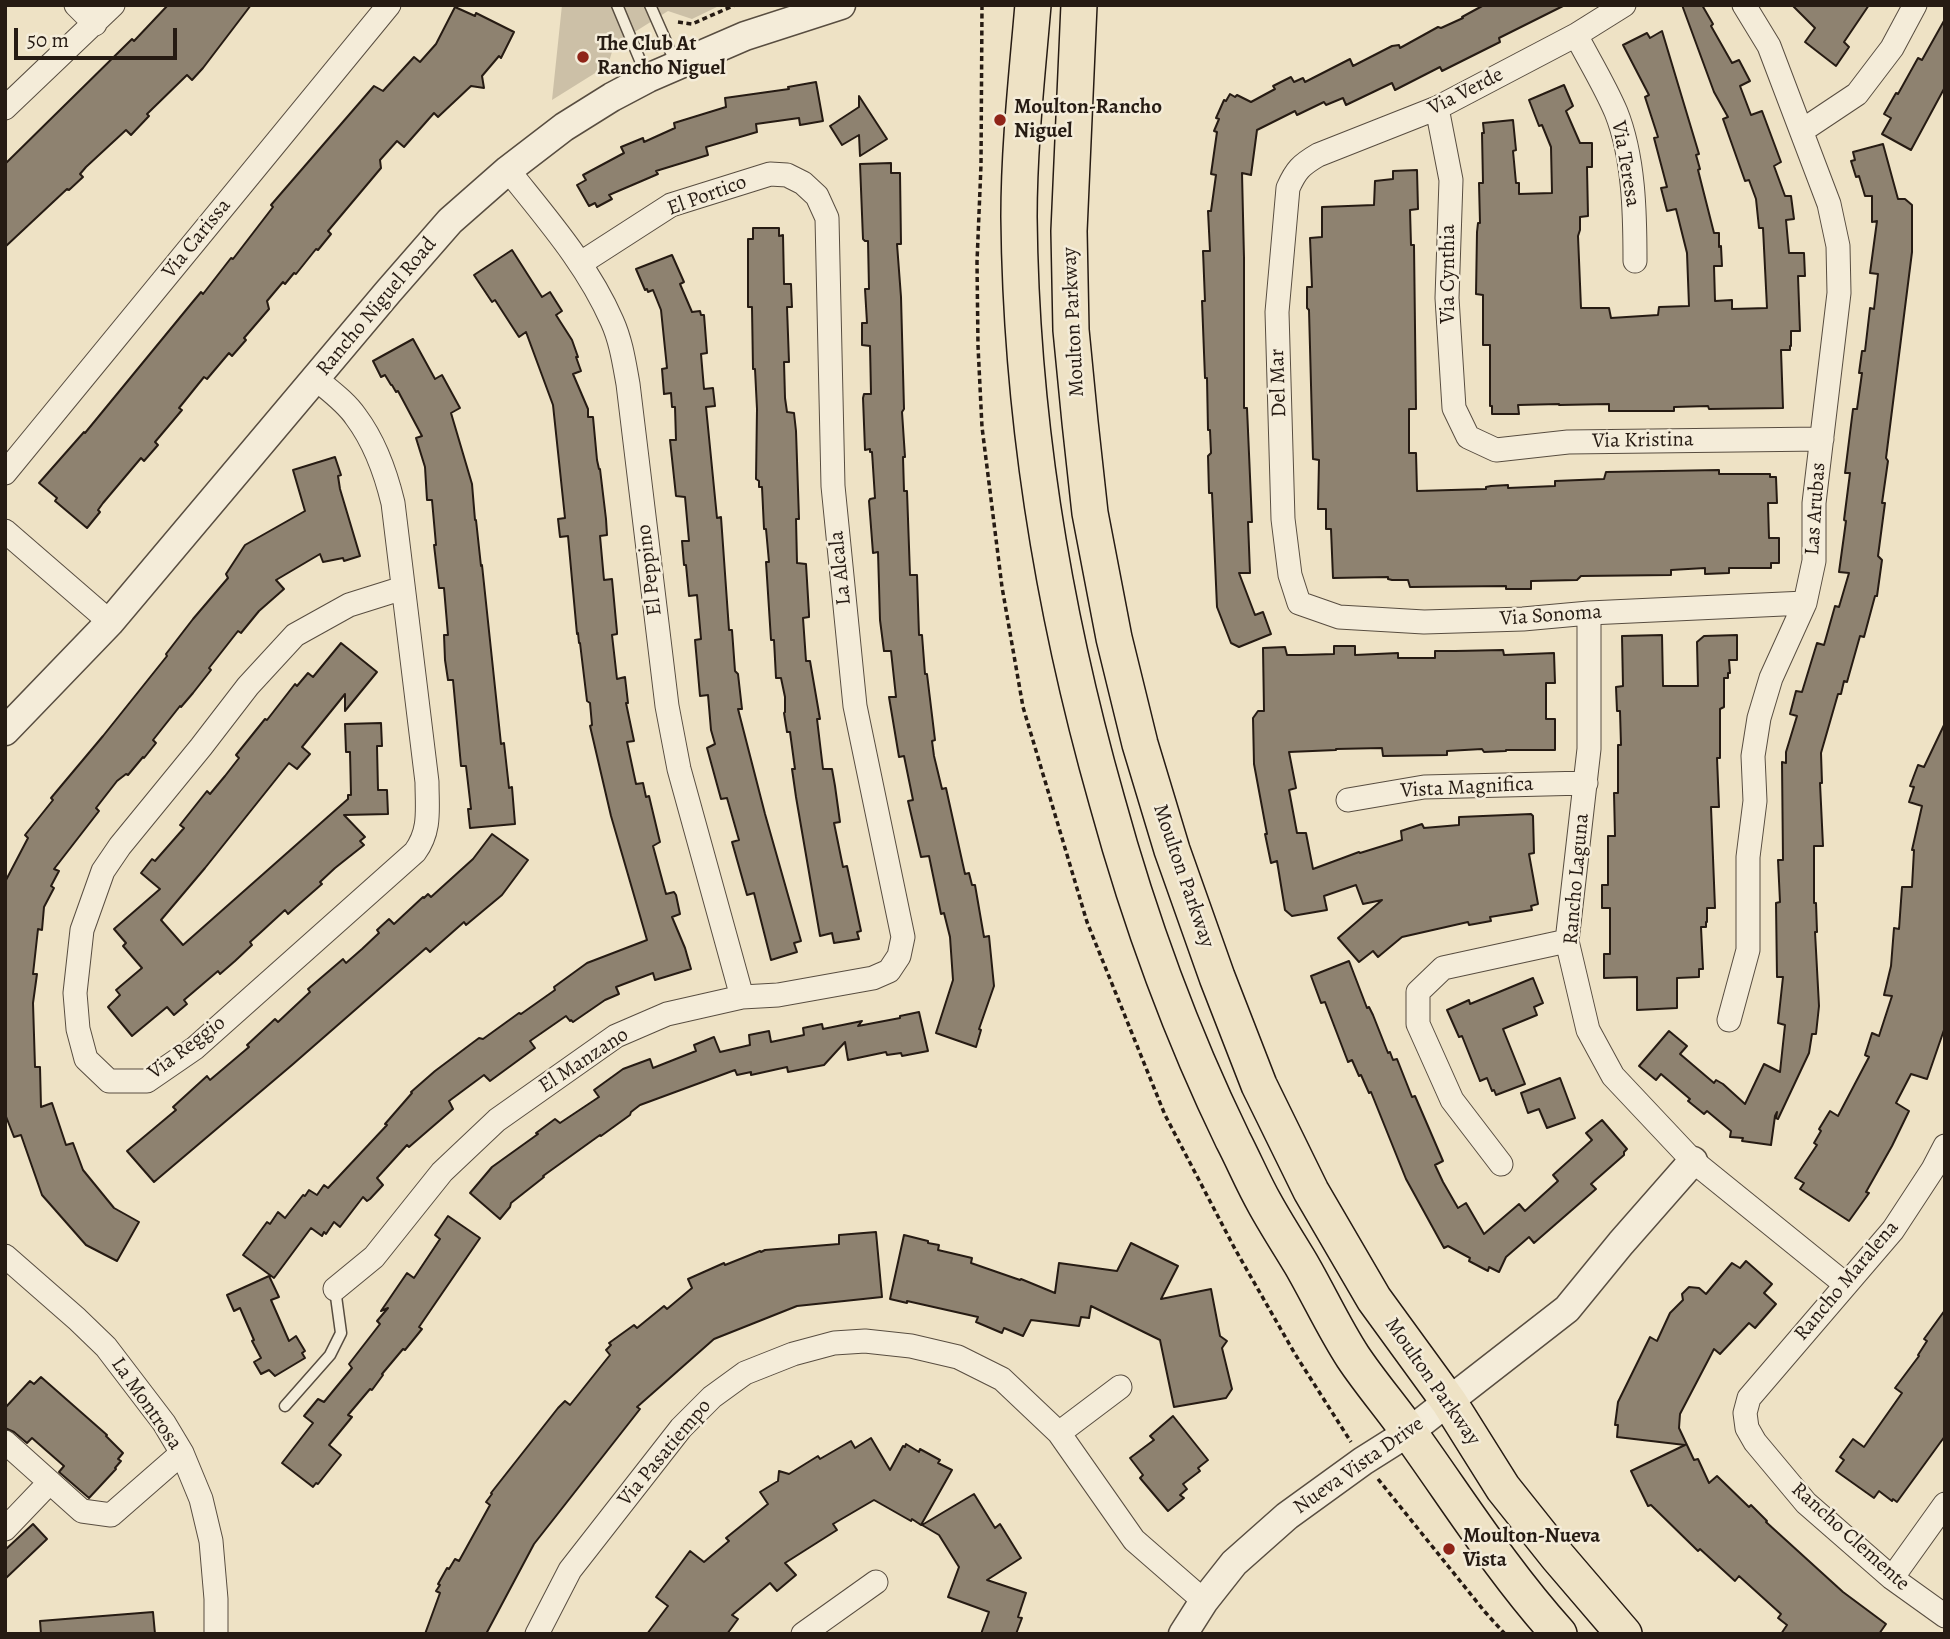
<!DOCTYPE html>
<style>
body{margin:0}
#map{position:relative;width:1950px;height:1639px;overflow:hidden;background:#eee2c5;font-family:Alegreya,serif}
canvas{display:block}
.frame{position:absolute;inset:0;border:7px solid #261b13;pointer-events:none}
.scale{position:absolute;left:14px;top:28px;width:163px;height:32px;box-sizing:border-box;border:4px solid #261b13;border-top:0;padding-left:9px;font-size:21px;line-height:24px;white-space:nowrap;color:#261b13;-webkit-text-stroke:5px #f4ecd9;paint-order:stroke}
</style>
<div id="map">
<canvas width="1950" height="1639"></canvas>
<div class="frame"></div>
<div class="scale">50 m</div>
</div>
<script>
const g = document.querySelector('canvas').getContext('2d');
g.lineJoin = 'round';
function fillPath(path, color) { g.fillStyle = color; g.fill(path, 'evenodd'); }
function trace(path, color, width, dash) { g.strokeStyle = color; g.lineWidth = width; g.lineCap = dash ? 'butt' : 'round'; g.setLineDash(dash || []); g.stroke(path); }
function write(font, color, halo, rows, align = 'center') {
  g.font = font + ' Alegreya,serif'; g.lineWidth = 5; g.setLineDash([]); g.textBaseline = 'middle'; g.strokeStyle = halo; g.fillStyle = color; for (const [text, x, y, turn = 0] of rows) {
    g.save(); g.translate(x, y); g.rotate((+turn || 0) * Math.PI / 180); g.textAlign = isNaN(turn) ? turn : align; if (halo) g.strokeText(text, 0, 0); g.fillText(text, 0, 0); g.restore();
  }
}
fillPath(new Path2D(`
 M562 5H721L692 19 668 11 614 45 608 65 552 100Z`), '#ccc0a7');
const building = new Path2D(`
 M168 5H251L203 68 192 80 187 75 147 114 149 116 131 135 126 130 86 167 80 174 83 177 69 190 67 189 5 247V164L132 39 134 41Z
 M1484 5H1565L1499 38 1500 42 1442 71 1440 67 1395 90 1392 83 1346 105 1343 98 1326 105 1324 102 1297 115 1295 111 1257 130 1251 175 1242 173 1244 258V408H1247L1252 522H1248L1250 573H1239L1255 615 1263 612 1271 634 1239 647 1231 643 1217 607 1212 493H1209L1208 456 1211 453 1210 430H1208L1207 378H1205L1202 301H1205L1203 251H1210L1208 211H1211L1216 175 1211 174 1217 132 1214 131 1219 119 1216 118 1224 100 1226 101 1230 94 1235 97 1237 95 1251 102 1275 89 1273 86 1291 77 1294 82 1303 78 1305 82 1350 59 1353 66 1392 46 1399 45 1400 48 1438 27 1441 28 1463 18 1462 17Z
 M1682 5H1702L1713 24 1711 26 1732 63 1739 60 1750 81 1740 86 1751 115 1762 111 1781 162 1774 166 1785 196H1791L1794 219 1786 220 1789 253H1804L1805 276H1798L1800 331H1791V346H1790V350H1781L1783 408 1709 409 1708 406 1674 407V411H1609V404L1559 405V404L1518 405 1519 414H1492V406H1490V345H1483V295L1476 294 1477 232 1478 223H1480L1479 183H1483L1482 133H1484L1483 123 1513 120 1516 150 1513 151 1516 183H1519V194L1552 193 1551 147 1542 125 1539 126 1529 100 1564 85 1573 106 1566 111 1580 143H1592V167H1587L1588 216 1580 217V230L1578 236 1581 308H1609L1611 318 1658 315 1659 307 1689 306 1687 253 1676 209 1667 211 1661 188 1667 187 1654 138 1658 137 1645 97 1649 95 1623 45 1647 33 1650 38 1662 31 1699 154 1696 155 1700 169 1698 170 1714 233H1719V247L1721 246 1722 266H1714L1715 301 1732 300V309L1767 308 1763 228H1759L1756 199 1749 180 1745 181 1723 119 1728 117 1714 92Z
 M1792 5H1869L1844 42 1849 47 1836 66 1805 42 1815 28Z
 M455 7 475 16 476 13 514 32 501 58 499 56 482 76 484 88 471 86 438 117 434 113 404 147 397 141 380 160 381 168 328 231 331 234 318 250 316 249 296 274 294 273 285 284 283 282 267 301 269 309 244 338 246 340 232 356 229 353 207 379 204 377 179 408 182 410 155 442 158 445 144 461 141 458 103 503 98 510 100 512 87 528 55 501 57 498 39 483 84 432 85 433 191 304 201 292 203 294 231 258 233 259 273 207 271 205 374 86 383 91 414 57 420 62 436 44Z
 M1945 19V87L1911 150 1882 134 1891 118 1884 114 1896 93 1898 94 1918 58 1922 60Z
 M816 82 823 121 800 125 799 118 756 124 757 132 706 147 708 155 656 171 658 174 609 195 612 199 597 207 595 203 589 206 577 185 586 180 583 175 624 153 621 147 643 138 644 142 675 128 674 123 726 107 725 98 789 89 788 87Z
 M859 96 887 139 860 156 859 135 842 145 830 126 859 107Z
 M1883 144 1898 199H1905L1912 205V252L1886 458 1888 461 1882 503H1885L1878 556 1882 560 1877 596H1875L1864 637 1860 636 1847 682 1844 681 1841 694H1838L1821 753 1822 783H1820L1823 846H1814V903H1816L1817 932H1815L1819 1006 1816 1034H1812L1809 1053 1778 1119 1776 1118 1777 1112 1775 1116 1771 1145 1742 1141 1743 1138 1730 1137 1731 1131 1707 1111 1704 1114 1688 1101 1690 1099 1661 1074 1656 1080 1639 1066 1669 1031 1687 1046 1680 1054 1714 1083 1716 1080 1723 1084 1745 1104 1764 1064 1780 1072 1785 1025 1778 1023 1783 977H1777L1776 903 1780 902 1778 860H1783L1782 762 1786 763V752L1797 716 1790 714 1796 691 1802 692 1817 643 1824 645 1835 606 1839 607 1849 573 1839 572 1846 521 1844 520 1850 473H1845L1853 409H1857L1862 373H1859L1862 351H1865L1870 308 1874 309 1878 274 1870 273 1877 221 1872 222V196H1865L1859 176 1856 177 1851 161 1855 160 1853 152Z
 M891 163V173H900L901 244H897L901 297 904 409 902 412 905 457H903L904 491H907L910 575H917L919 635H922L925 674H927L935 740 932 741 934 756 942 789 946 788 965 874 969 873 972 885H975L984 937 989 936 994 986 979 1029 981 1030 976 1047 936 1033 953 980 950 937 944 913 941 914 929 856 921 857 908 801 913 800 904 756 899 757 889 697H896L891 651H884L880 620 878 552 873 553 869 501 870 499 875 498 872 452H870V449L865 450 863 398 864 394H871L870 346 862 345V323H867L865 289H869L868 241H865L863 239 860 164Z
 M1417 170 1418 209 1410 210 1411 245H1414L1416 409H1409V453H1416L1417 491 1486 489V487L1491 486 1508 485V488L1555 486V481L1604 479 1606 472 1719 470V474H1770V477H1776L1777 503H1768L1769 538H1779V563H1771V568H1729V573L1705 574V568L1671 570V575L1581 576 1577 580 1531 581V589H1506V586L1410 587 1408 580H1392L1388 579V577L1333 578 1331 529H1326V509H1318L1319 460 1313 459 1309 310 1307 308V287H1312L1310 238 1322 237V207L1374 205 1375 181 1393 179V171Z
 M753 228H779V236L783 235 784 284H791L792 307H787L789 362H784L785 398 787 412 794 413 796 431 799 519H796L797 563 806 564 809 614V617L803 618 806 661H810L820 719H817L823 769H832L835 786 840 822 834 823 843 867 847 866 861 931 857 932 859 939 834 943 832 933 820 936 796 797 792 769H795L790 732H787L784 713 785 712V697L781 678H776L774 640H771L766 562H769L766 529H764L762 487H759V481L756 479 757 409 755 369H753L752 307H748V239H753Z
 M512 250 542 297 550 292 562 311 556 315 572 340 578 357H576L581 371 573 374 588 409V417H593L597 460 599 469H600L606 519 607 535 600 536 604 580 612 579 617 632V634L612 635 617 679 625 677 628 703H626L634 741 627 742 636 784 643 783 646 797 649 796 660 842 653 846 666 894 674 892 676 895 680 914 672 917 685 948 691 969 655 980 653 973 616 987 619 994 605 1000 573 1022 571 1020 570 1021 566 1016 530 1041 535 1048 490 1081 484 1075 449 1101 453 1109 409 1147 407 1145 377 1178 383 1185 370 1199 367 1201 363 1197 340 1227 334 1222 326 1234 324 1232 322 1236 311 1228 274 1278 243 1255 267 1222 270 1224 278 1212 285 1218 303 1195 305 1196 309 1190 317 1195 324 1185 328 1188 387 1125 385 1124 412 1093 411 1092 435 1071 479 1038 483 1039 519 1013 521 1014 555 990 554 987 587 963 647 940 611 816 590 726 592 725 590 703 587 701 580 643H579L578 633 577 634 568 536 560 537 558 519 565 518 553 405 526 332 519 337 495 300 492 302 474 275Z
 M672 255 684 282 680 284 692 312 700 311 701 315H704L707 353 701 354 704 389 713 388 715 406 706 407 717 518 721 517 729 630H732L735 671 738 674 742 709H738L765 814 801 941 794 943 797 952 771 960 754 893 747 895 732 842 739 840 727 798 721 799 707 748 715 744 711 730 708 695 700 696 695 640 701 639 697 595 689 596 686 565H684L682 541H689L685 497 676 496 670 440H676L675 407H672L671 393 664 394 662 369 667 368 661 310 653 290 648 292 647 289 645 290 636 269Z
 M413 339 435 379 442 375 460 408 451 413 472 484 475 520H476L481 566 482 565 501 744 504 743 509 788 512 787 515 824 470 828 468 809H471L466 766H461L453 680H448L445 660 444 635H448L444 588H439L434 545H436L432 500H427L425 467 416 438 422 436 398 391 396 392 392 385H391L385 375 381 377 373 361Z
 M335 457 341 475 338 476 340 489 360 556 344 561 343 558 323 562 320 554 276 580 284 589 259 611 241 633 238 631 209 668 211 670 193 693 181 707 180 706 153 740 156 743 144 758 143 757 128 775 126 774 117 781 96 808 99 811 54 869 59 871 51 886 54 888 44 907 42 930 38 929 33 974H37L33 1003 35 1067H40L41 1107 52 1103 66 1145 73 1143 83 1170 114 1208 139 1222 117 1261 86 1245 42 1195 21 1135 14 1137 5 1114V882L28 838 25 835 53 800 51 798 103 736 167 656 166 654 193 619 228 578 226 574 245 545 305 511 293 470Z
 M1662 635 1663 686H1698L1697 642 1704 636 1737 635V660H1729L1730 673H1728V678H1724V707L1720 709V758H1717L1719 807H1711L1715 908H1707V922H1706V927H1701L1703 969H1699V977L1677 978V1008L1637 1010V977L1604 978V954H1610V908H1602V885H1608V836H1615L1614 793H1618V745H1621L1620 711H1617L1616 687 1623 686 1622 636Z
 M341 643 377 672 345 711V694L302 747 310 754 297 769 289 763 205 868 161 920 183 945 348 799V795H351L350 752H346L345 724 381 723 382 746H377L378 790H387L388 814 344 815 365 837 360 841 364 845 335 868 320 882 322 884 298 905 288 914 285 910 260 933 250 942 252 945 235 961 220 974 218 971 184 1000 187 1004 174 1015 167 1007 132 1036 108 1007 120 995 116 990 142 968 123 946 126 943 114 929 160 889 141 873 152 859 155 861 184 828 180 825 207 791 210 794 225 776 239 758 236 755 265 719 267 720 295 684 297 686 308 673 313 677Z
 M1334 646H1355V655L1398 653V658H1435V651H1455L1503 650 1504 655 1554 653 1555 683H1546V719H1555V750H1506V751L1484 752 1482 749 1447 751V755L1383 756 1382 748 1336 749V750L1289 752 1296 788 1289 790 1297 833H1306L1313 869 1359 852 1360 853 1402 840 1401 831 1422 824 1424 828 1459 825V817L1531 814 1533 816 1534 853 1529 854 1538 904 1531 906 1532 910 1490 917 1491 921 1469 925 1468 922 1402 937 1378 957 1373 951 1359 962 1338 938 1382 900 1363 904 1356 885 1324 896 1327 910 1292 916 1285 910 1277 861 1271 863 1265 834H1267L1254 764 1253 718 1258 711H1264L1263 648 1285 647 1287 655H1301L1334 654Z
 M1945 723V1027L1927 1079 1911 1074 1896 1103 1909 1111 1892 1146 1866 1192 1869 1193 1849 1221 1800 1189 1804 1183 1795 1178 1817 1145 1814 1143 1821 1131 1819 1129 1830 1111 1838 1116 1869 1057 1865 1055 1872 1033 1879 1036 1892 996 1884 995 1891 966 1894 928 1899 929 1902 887H1912L1914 850H1912L1922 806 1909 802 1914 787 1910 786 1918 765 1924 767Z
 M492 834 528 860 502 895 466 925 464 922 430 952 426 948 292 1065 154 1182 127 1151 176 1110 173 1107 207 1076 210 1080 249 1047 247 1045 275 1019 278 1022 310 992 308 989 343 959 346 963 362 949 379 933 377 930 389 919 394 924 423 897 424 898 428 894 431 897 473 859Z
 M1349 961 1367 1008 1369 1007 1373 1015 1388 1053 1390 1052 1393 1060 1397 1059 1412 1097 1415 1096 1443 1161 1435 1165 1443 1182 1458 1208 1466 1203 1484 1234 1519 1204 1525 1211 1558 1181 1553 1175 1592 1140 1586 1133 1602 1120 1627 1149 1624 1152V1155L1591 1184 1596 1189 1534 1243 1529 1237 1506 1257 1499 1272 1489 1267 1488 1271 1469 1261 1470 1258 1448 1246 1444 1248 1406 1179 1371 1092 1369 1093 1361 1075 1359 1076 1352 1060 1348 1062 1325 1002 1321 1003 1311 976Z
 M1533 978 1543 1003 1534 1007 1537 1015 1503 1029 1525 1084 1496 1095 1494 1090 1492 1091 1487 1078 1480 1081 1462 1036 1459 1037 1447 1010 1469 1000 1470 1004Z
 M919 1012 928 1051 902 1056 901 1053 887 1055 886 1052 848 1060 845 1042 824 1065 788 1072 787 1067 751 1075V1072L737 1075 735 1070 640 1105 631 1112 630 1115 601 1136 600 1135 543 1176 544 1177 511 1203 510 1207 500 1219 470 1193 492 1167 538 1134 536 1133 555 1119 560 1123 599 1097 594 1090 623 1069 650 1059 653 1068 696 1051 694 1045 714 1037 720 1052 750 1045 749 1035 769 1031 771 1042 804 1035 803 1028 822 1024 823 1029 862 1021 858 1026 900 1018V1016Z
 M1560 1078 1575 1118 1547 1128 1539 1109 1528 1113 1521 1093Z
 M448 1216 480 1238 419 1327 422 1329 405 1350 403 1349 382 1374 383 1375 372 1390 370 1389 348 1415 352 1417 329 1445 341 1455 318 1484 316 1483 313 1487 282 1463 313 1423 304 1416 318 1399 324 1402 352 1368 349 1364 380 1324 377 1321 388 1308 381 1311 407 1273 414 1278 440 1239 435 1235Z
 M876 1232 882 1297 797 1306 714 1339 637 1407 640 1409 534 1544 486 1634H425L440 1593 436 1591 440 1585 438 1584 447 1568 449 1569 455 1559 459 1561 490 1505 486 1502 492 1494 491 1493 558 1408 565 1401 570 1405 610 1355 606 1350 611 1345 609 1343 634 1325 637 1328 664 1306 667 1309 692 1288 688 1279 724 1263 725 1265 760 1251 761 1252 765 1250 839 1244V1235Z
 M904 1235 928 1241V1243L939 1245 938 1250 972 1258 971 1263 1020 1280 1021 1279 1055 1293 1059 1263 1117 1271 1131 1243 1178 1266 1161 1299 1211 1289 1220 1336 1227 1341 1222 1348 1232 1389 1226 1398 1174 1407 1160 1340 1091 1306 1089 1318 1081 1317 1079 1326 1031 1320 1023 1336 1004 1328 1002 1333 976 1322 978 1317 907 1301V1303L890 1299Z
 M1746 1261 1772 1284 1764 1293 1776 1304 1755 1328 1749 1323 1720 1354 1714 1349 1680 1414 1679 1428 1694 1460 1698 1459 1709 1483 1717 1476 1749 1507 1751 1505 1767 1521 1766 1522 1843 1592 1886 1624 1879 1634H1781L1787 1625 1778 1618 1781 1614 1739 1576 1735 1581 1700 1549 1698 1551 1651 1505 1648 1506 1631 1471 1685 1445 1617 1437 1618 1425H1615L1618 1402 1650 1337 1657 1341 1670 1313 1683 1300 1682 1294 1689 1287 1699 1288 1706 1294 1732 1263 1740 1268Z
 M269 1276 279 1297 271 1300 289 1341 296 1336 305 1351 302 1353 305 1358 275 1376 269 1370 261 1374 254 1362 261 1358 252 1341 254 1340 240 1308 234 1311 227 1295Z
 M1945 1310V1436L1897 1502 1893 1499 1892 1501 1879 1491 1874 1498 1836 1471 1844 1460 1840 1457 1853 1439 1864 1447 1902 1393 1895 1388 1919 1356 1918 1355 1927 1341 1924 1339Z
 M41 1377 107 1435 106 1436 123 1453 118 1459 121 1461 115 1468 116 1469 89 1498 59 1472 64 1466 32 1438 27 1443 14 1432 5 1428V1408L30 1381 34 1384Z
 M1173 1416 1208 1460 1198 1468 1200 1471 1183 1484 1187 1489 1180 1495 1184 1498 1168 1511 1140 1478 1143 1475 1130 1458 1154 1440 1150 1436Z
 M871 1438 890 1470 903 1446 905 1447 906 1444 919 1452 920 1449 940 1460 938 1463 952 1470 921 1525 912 1519 911 1521 874 1500 833 1524 837 1530 785 1563 796 1575 777 1591 770 1583 732 1615 738 1619 727 1634H647L668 1606 656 1597 690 1551 704 1562 729 1541 726 1538 768 1504 760 1492 778 1481 779 1471 789 1474 818 1456 820 1459 851 1441 855 1448Z
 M974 1494 995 1528 1000 1524 1021 1558 987 1580 1026 1593 1018 1617 1022 1618 1016 1634H981L989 1612 948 1597 959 1567 939 1535 922 1525Z
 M33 1524 47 1539 5 1579V1550Z
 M153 1612 155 1634H41L40 1621Z`);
fillPath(building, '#8e8270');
trace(building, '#261b13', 2);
const service = new Path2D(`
 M617 5 647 77
 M650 5 676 64
 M285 1406 330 1355 341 1333 335 1289`);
const minor = new Path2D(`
 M76 5 95 24
 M1624 5 1576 35 1437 108 1318 155C1301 165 1296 170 1288 188L1277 312 1283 519 1290 575 1299 603 1339 617 1424 622 1523 619 1589 613 1805 603
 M1576 35C1589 60 1605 86 1616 112 1634 157 1635 213 1635 261
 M5 108 113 5
 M1437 108 1451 180 1447 298 1454 408 1468 437 1496 450 1568 442 1822 439
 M1803 130 1857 94 1892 48 1915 5
 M508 170C546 218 587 264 612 321 621 341 624 362 628 384L667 706 679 769 742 997
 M316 379C329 390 346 402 356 417 374 441 386 474 393 503L427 782C427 809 431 830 415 852L195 1048 147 1081H109L86 1059 78 1029 75 993 82 930 103 871 120 846 201 747 248 686 295 635 349 605 403 588
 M5 473 389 5
 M5 531 110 622
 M1589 613V749L1567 941 1588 1030 1613 1076 1693 1161 1845 1284
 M1348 800 1424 787 1586 783
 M1729 1020 1748 950V857L1755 801 1753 756 1759 718 1771 678 1805 603 1814 561V503L1839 293 1838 246 1829 204 1769 46 1744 5
 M1945 1146 1933 1169 1893 1230 1749 1398 1745 1413 1747 1428 1755 1442 1806 1503 1892 1578 1945 1616
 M1501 1164 1452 1100 1418 1024V992L1443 968 1567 941
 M5 1256 77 1319 106 1347 164 1423 182 1453 201 1499 211 1541 216 1599V1634
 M335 1289 374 1257 442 1172 497 1120 616 1036 667 1014 742 997 778 995 873 978 889 971 899 956 903 937 855 706 833 486 827 218 817 196 803 183 787 175 770 174 671 205 581 263
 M1059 1433 1120 1387
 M5 1442 82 1511 111 1515 182 1453
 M5 1529 49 1483
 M1892 1578 1945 1504
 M537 1634 570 1570 681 1428 712 1397 745 1373 793 1354 834 1343 865 1341 911 1346 958 1357 1002 1379 1059 1433 1134 1540 1204 1601
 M803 1634 876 1582`);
const tertiary = new Path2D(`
 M5 731 110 622 388 292 450 221 508 170 564 127 612 97 648 78 745 36 841 5
 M1183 1634 1204 1601 1234 1563 1287 1516 1363 1461 1409 1432 1567 1309 1621 1243 1693 1161`);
const primary = new Path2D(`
 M1033 5C1027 75 1019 147 1019 217 1021 415 1053 611 1107 801 1139 918 1180 1031 1233 1140 1244 1161 1253 1183 1265 1204 1276 1224 1289 1244 1301 1264 1319 1295 1334 1328 1353 1357 1371 1384 1393 1409 1411 1435 1459 1502 1503 1572 1559 1634
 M1079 5 1069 231 1071 330 1080 422 1090 513 1114 638 1140 744 1172 850 1217 977 1259 1085 1311 1191 1374 1299 1449 1402 1503 1488 1558 1557 1624 1634`);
trace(service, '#584d40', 13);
trace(minor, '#584d40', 25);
trace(tertiary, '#584d40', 31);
trace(primary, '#261b13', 38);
trace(new Path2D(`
 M982 5 981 165 977 262 978 346 982 427 1002 587 1023 707 1087 922 1165 1115 1235 1249 1295 1354 1351 1442
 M678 22 692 24 735 5
 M1378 1479 1485 1612 1505 1634`), '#261b13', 3.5, [5, 3.5]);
trace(service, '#f4ecd9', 10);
trace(minor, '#f4ecd9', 23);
trace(tertiary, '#f4ecd9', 28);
trace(primary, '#eee2c5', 35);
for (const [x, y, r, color] of [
 [583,57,7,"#8f2418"],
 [1000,120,7,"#8f2418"],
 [1449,1549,7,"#8f2418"]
]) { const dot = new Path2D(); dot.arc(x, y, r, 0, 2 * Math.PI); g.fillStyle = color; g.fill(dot); trace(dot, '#f4ecd9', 2.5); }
write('bold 21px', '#261b13', '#f4ecd9', [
 ["The Club At",597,45],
 ["Rancho Niguel",597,69],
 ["Moulton-Rancho",1014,108],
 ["Niguel",1014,132],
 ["Moulton-Nueva",1463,1537],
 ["Vista",1463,1561]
], 'left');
write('21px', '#261b13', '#f4ecd9', [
 ["Via Verde",1466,92,-27],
 ["Via Teresa",1625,164,80],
 ["El Portico",707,196,-20],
 ["Via Carissa",197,239,-51],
 ["Via Cynthia",1449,274,-90],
 ["Rancho Niguel Road",377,307,-50],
 ["Moulton Parkway",1074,322,-93],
 ["Del Mar",1279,383,-92],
 ["Via Kristina",1643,441,-1],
 ["Las Arubas",1816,509,-86],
 ["La Alcala",841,568,-96],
 ["El Peppino",650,570,-97],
 ["Via Sonoma",1551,616,-4],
 ["Vista Magnifica",1467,788,-3],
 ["Moulton Parkway",1183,876,71],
 ["Rancho Laguna",1577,879,-85],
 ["Via Reggio",187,1048,-37],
 ["El Manzano",584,1061,-33],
 ["Rancho Maralena",1847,1281,-50],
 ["Moulton Parkway",1432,1382,55],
 ["La Montrosa",146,1404,55],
 ["Via Pasatiempo",665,1453,-50],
 ["Nueva Vista Drive",1359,1466,-35],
 ["Rancho Clemente",1850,1537,42]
]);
</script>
